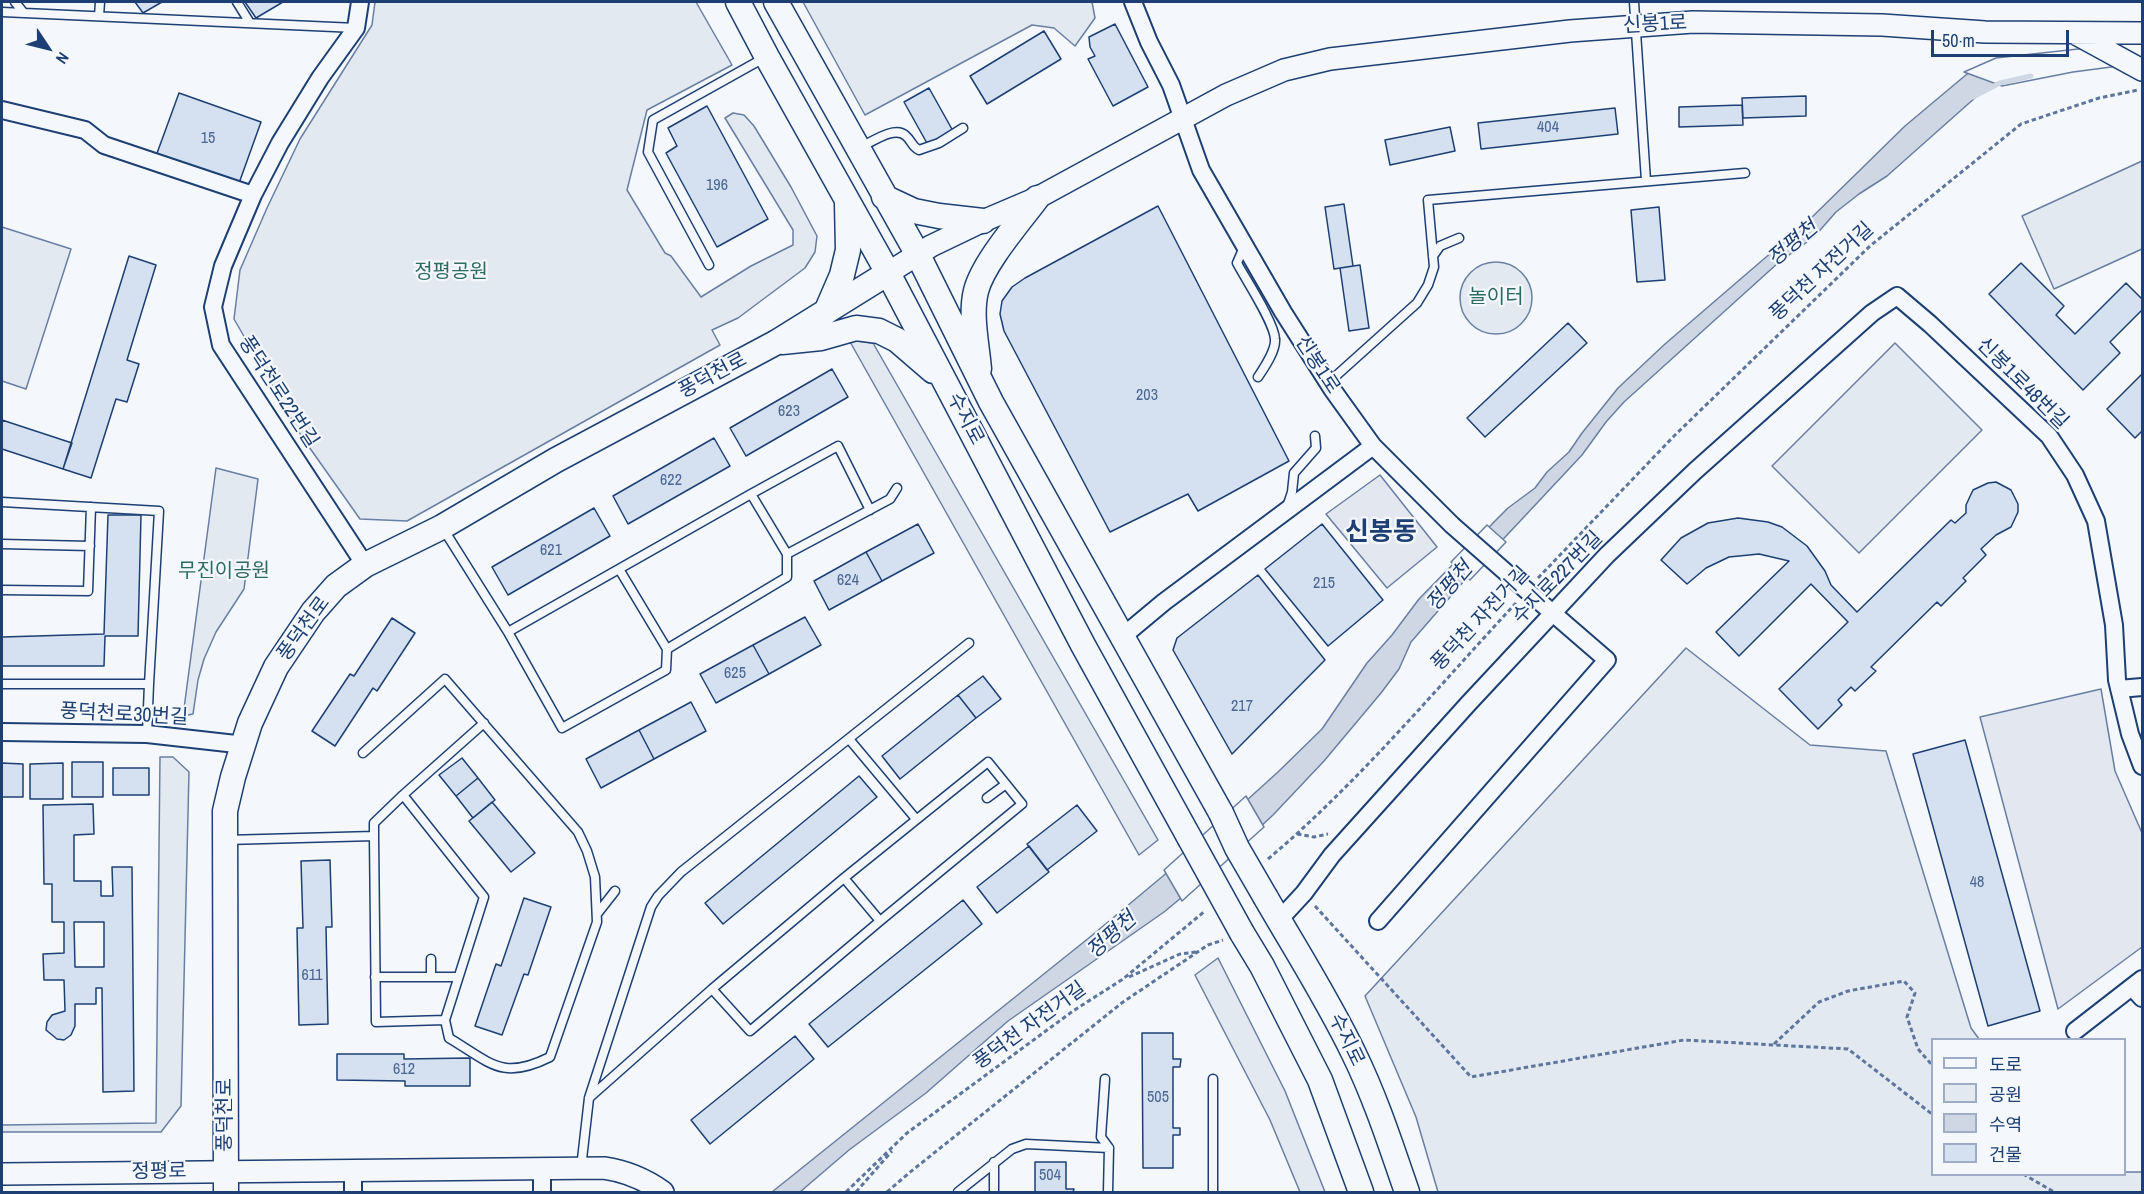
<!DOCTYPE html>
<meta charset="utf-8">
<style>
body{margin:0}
#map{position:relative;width:2144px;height:1194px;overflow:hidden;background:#f4f7fb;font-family:"Archivo Narrow","Noto Sans KR",sans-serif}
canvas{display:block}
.frame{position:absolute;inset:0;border:3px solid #1d3f73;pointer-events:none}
.legend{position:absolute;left:1931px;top:1038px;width:195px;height:138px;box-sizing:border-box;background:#f4f7fb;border:2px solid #9eadc5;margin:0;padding:8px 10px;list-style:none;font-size:18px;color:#1d3f73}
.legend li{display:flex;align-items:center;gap:12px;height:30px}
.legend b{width:30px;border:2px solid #9eadc5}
.north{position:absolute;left:18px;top:18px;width:60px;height:60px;-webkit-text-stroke:4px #f4f7fb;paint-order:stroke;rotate:125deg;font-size:16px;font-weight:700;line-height:24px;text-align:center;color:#1d3f73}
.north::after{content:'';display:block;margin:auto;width:21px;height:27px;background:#1d3f73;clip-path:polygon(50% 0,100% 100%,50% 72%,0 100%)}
.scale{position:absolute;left:1931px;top:30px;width:138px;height:27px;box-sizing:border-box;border:3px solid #1d3f73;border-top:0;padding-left:8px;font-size:18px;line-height:21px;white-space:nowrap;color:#1d3f73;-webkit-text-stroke:4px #f4f7fb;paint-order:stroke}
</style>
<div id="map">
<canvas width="2144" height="1194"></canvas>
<div class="frame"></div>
<ul class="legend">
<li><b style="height:8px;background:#f4f7fb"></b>도로</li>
<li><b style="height:16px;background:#e3e9f0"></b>공원</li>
<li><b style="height:16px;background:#cfd7e4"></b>수역</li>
<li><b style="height:16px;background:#d5e0f0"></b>건물</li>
</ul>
<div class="north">N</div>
<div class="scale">50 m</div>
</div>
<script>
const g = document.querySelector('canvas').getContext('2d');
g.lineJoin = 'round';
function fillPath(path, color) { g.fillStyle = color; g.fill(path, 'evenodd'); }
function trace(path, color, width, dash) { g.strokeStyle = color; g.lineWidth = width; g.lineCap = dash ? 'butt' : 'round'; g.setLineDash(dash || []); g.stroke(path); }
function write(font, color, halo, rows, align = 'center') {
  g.font = font + ' "Archivo Narrow","Noto Sans KR",sans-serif'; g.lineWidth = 4.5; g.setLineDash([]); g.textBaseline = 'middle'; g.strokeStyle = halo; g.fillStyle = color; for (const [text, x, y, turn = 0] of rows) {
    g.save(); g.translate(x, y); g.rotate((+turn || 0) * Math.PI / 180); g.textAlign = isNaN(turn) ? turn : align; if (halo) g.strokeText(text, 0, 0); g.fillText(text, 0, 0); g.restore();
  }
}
const green = new Path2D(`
 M375 2H696L732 65 647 110 627 190 665 253 671 256 701 297 751 266 793 245V230L725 118 733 113 744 115 754 126 791 187 817 236 815 252 805 268 738 318 712 330 720 345 407 521 360 519 302 437 234 319 240 270 267 208 300 139 372 25Z
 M803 2H1092L1095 18 1075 46 1054 28 1032 25 865 115Z
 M2142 161V249L2054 289 2022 216Z
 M2 227 71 249 26 389 2 381Z
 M1460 298a36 36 0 1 1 72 0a36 36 0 1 1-72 0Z
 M849 340 873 343 1158 840 1139 855Z
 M1895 343 1982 430 1859 553 1772 466Z
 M216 468 258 479 244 589 216 632 204 659 198 680 193 714 183 716Z
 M1686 648 1810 745 1886 751 1971 1028 1979 1039 1932 1040V1174H2124L2125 1172H2142V1192H1438L1416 1117 1365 996Z
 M160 757H173L189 772 181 1106 161 1132H2V1125L156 1123Z
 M1218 958 1285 1091 1325 1192H1300L1270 1120 1195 975Z`);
fillPath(green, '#e3e9f0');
trace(green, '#687fa3', 1.5);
const parking = new Path2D(`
 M1380 475 1437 547 1387 588 1326 514Z
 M2101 689 2115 771 2142 833V947L2058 1009 1980 717Z`);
fillPath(parking, '#e3e8f0');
trace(parking, '#687fa3', 1.5);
const water = new Path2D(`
 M1991 62 2006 80 1985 89 1887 176 1859 194 1836 212 1814 237 1778 263 1624 402 1606 422 1582 455 1464 581 1411 642 1399 669 1381 693 1324 761 1273 815 1210 874 1164 912 1008 1021 926 1093 849 1150 800 1192H772L1090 937 1163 876 1278 772 1322 729 1367 663 1392 635 1419 599 1495 521 1508 508 1535 488 1547 472 1569 452 1582 433 1618 388 1665 344 1808 221 1905 126 1967 74Z`);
fillPath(water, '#cfd7e4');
trace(water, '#687fa3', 1.5);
const pier = new Path2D(`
 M2142 42V63L2073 72 2002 86 1964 72 1996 58Z
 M1487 525 1506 542 1470 580 1451 562Z
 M1246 796 1264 827 1182 901 1164 870Z`);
fillPath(pier, '#f4f7fb');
trace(pier, '#687fa3', 1.5);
trace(new Path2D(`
 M1973 97 2000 83 2031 76`), '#cfd7e4', 5);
const building = new Path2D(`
 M135 2H162L143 13Z
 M245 2H283L256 18Z
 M1115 24 1148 87 1113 106 1088 59 1095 56 1090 47 1089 37Z
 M1044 31 1061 59 987 104 970 76Z
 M929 88 953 131 928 145 904 102Z
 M179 93 261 122 238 186 156 156Z
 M1806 96V116L1743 118 1742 98Z
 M1742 105 1743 125 1679 127V107Z
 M707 106 768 219 717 247 666 153 677 146 668 128Z
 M1615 108 1618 134 1481 149 1478 123Z
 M1450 127 1455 151 1390 165 1385 140Z
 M1344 204 1353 266 1334 269 1325 207Z
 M1158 206 1289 461 1198 511 1188 494 1110 532 1004 331 1000 314 1002 301 1012 287 1025 278Z
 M1659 207 1665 280 1637 282 1631 210Z
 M129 256 156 265 127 360 139 364 127 402 116 399 91 478 63 469Z
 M2021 263 2064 306 2056 315 2075 334 2126 283 2141 298 2142 296V310L2110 342 2120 353 2083 390 1989 294Z
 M1360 265 1369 328 1349 331 1340 268Z
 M1568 323 1587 343 1485 437 1467 418Z
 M832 369 848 397 746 456 730 428Z
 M2142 374V431L2135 438 2107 409Z
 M2 420 72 443 63 469 2 449Z
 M714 438 730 466 628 524 613 496Z
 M1996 482 2011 490 2018 504V512L2011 527 1996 535 1981 549 1986 555 1963 578 1966 581 1941 606 1937 602 1871 667 1876 671 1855 691 1851 687 1838 700 1842 705 1818 729 1779 689 1848 622 1811 584 1739 656 1716 632 1789 561 1759 554 1729 557 1706 568 1687 584 1661 560 1681 538 1708 523 1738 518 1768 522 1782 527 1807 546 1825 571 1831 585 1857 612 1951 520 1955 523 1966 513V505L1973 490 1988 483Z
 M594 508 610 536 508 595 492 567Z
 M108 515H141L138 636H105L104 666H2V637L104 634Z
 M918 524 934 553 882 581 866 552Z
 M1322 524 1383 600 1328 646 1265 569Z
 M866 552 882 581 829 610 814 581Z
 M1258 575 1325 660 1232 754 1173 650 1177 638Z
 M805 617 821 645 769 674 753 645Z
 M392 618 415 633 377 691 373 688 335 746 312 731 350 674 354 676Z
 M753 645 769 674 716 703 700 674Z
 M983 676 1001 699 976 718 958 695Z
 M958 695 976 718 900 779 882 756Z
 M691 702 706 731 654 759 639 730Z
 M639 730 654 759 601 788 586 759Z
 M1965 740 2040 1011 1988 1026 1913 754Z
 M462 758 478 778 456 796 439 775Z
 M72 762H103V797H72Z
 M2 763 23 764V797H2Z
 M63 763V799H30V764Z
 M113 768H149V795H113Z
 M859 776 877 797 723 924 705 903Z
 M478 778 495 800 473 818 456 796Z
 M492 802 535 853 511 872 469 821Z
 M93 804 94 834 74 835V881H101V896H113L112 867H132L134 1091 103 1092 102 988H96V1004H75V1026L71 1035 64 1040 57 1039 46 1030 47 1022 52 1015 65 1011 64 980H44L43 954 64 953V922H52V884H44L43 805ZM74 922H104V967H75Z
 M1077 805 1097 831 1047 870 1027 844Z
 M1029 846 1049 872 997 913 977 887Z
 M330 860 332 927H326L328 1024 299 1025 297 928H303L301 861Z
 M524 898 551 907 528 975 524 974 502 1035 475 1026 496 964 501 966Z
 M963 900 982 924 828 1047 809 1024Z
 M1142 1033H1173V1059H1181L1180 1067H1173V1128H1180V1135H1173V1168H1143Z
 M795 1036 814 1059 710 1144 691 1120Z
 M337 1054H404V1059L470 1058V1086H405V1081L337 1080Z
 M1035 1162H1066V1189H1074L1073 1192H1035Z`);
fillPath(building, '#d5e0f0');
trace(building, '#1d3f73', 1.5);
const service = new Path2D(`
 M15 2 23 12
 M237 2 250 23
 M1634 2 1646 181
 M2 12 356 28
 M99 16 100 2
 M861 147C872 142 895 125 906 136 912 141 912 147 919 150L939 143 963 128
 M1244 247 1237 263C1246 280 1274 322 1275 339 1276 351 1264 368 1258 377
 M1433 256 1440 246 1459 238
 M709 265 648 152 653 120 764 58
 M1328 383 1417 303 1428 285 1434 267 1428 200 1745 173
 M2 502 159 511 149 684H2
 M1287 507 1292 492 1294 473 1316 448 1315 436
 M444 530 508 632 562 728 666 670 667 649 787 577V554L890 499 897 488
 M2 544 90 546
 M787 554 751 494 838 446 870 510
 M619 569 667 649
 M2 590 88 591 91 507
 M508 632 751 494
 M147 734 149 684
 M849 739 916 819
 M363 753 445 679 578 832 587 851 595 877 597 922 550 1057C502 1081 491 1063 449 1038L445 1020
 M403 795 484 723
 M987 798 1006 784
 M226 840 374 836V823L403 795 484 897 445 1020 376 1022 374 836
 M844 878 880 921
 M597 914 615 891
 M431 959V977
 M375 977H458
 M1105 1079 1101 1137 1109 1148
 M589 1098 712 989 844 878 988 762 1022 804 880 921 750 1031 712 989
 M994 1162V1192
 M581 1168 589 1098 651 907 658 896 681 872 969 643
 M958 1192 1012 1149 1026 1144 1109 1148 1108 1192
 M1213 1192V1079`);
const minor = new Path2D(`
 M360 2 356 28 320 78 280 143 253 195 223 266 213 307 221 345 365 565
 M1133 2 1149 42 1171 85 1201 170 1283 312 1332 389 1373 446 1452 525
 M2 110 85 130 104 145 253 195
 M1122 637 1164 602 1373 446
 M2119 689 2142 687
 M2 732 147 734 245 745
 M1279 920 1304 893 1332 855 1468 704 1607 555 1695 471 1872 313 1897 296 1930 324 2049 436 2075 475 2096 521 2114 625 2117 680 2130 734 2142 766
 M1378 921 1607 660 1533 596
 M2132 987 2142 998
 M2075 1031 2142 979
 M353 1192V1172
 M542 1192V1169`);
const tertiary = new Path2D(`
 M2076 34 2142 70
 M888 273 931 246 983 221 1037 198 1226 95 1284 70 1330 59 1570 31 1693 22 1882 25 1985 32 2142 33
 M2 1174 604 1168C625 1171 646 1180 663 1192`);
const secondary = new Path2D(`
 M738 2 767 57 888 273 1083 645 1189 837
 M776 2 918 255 991 402 1221 813
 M884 197 914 211 939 216 983 221
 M826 312 842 275 848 250 847 203
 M782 342 821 338 856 328 879 331 897 340 933 371
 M979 369C977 345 970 315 976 291 983 263 1020 221 1037 198
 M1266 898C1296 950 1328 1000 1354 1054 1376 1099 1391 1146 1407 1192
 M1242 933 1262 966 1320 1080 1361 1192
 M226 1192 225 811 233 777 250 723 276 667 313 612 336 586 365 565 442 527 556 460 777 342 888 273`);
trace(service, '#1d3f73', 11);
trace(minor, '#1d3f73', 20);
trace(tertiary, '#1d3f73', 24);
trace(secondary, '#1d3f73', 27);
trace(new Path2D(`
 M1538 578 1674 436 1870 246 2021 124 2099 98 2138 90
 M1297 834 1314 837 1328 834
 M1268 859C1359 782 1435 690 1516 603
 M1315 906 1471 1077 1684 1040 1848 1049 1932 1114
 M1129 977 1180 954 1196 952
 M1774 1044 1819 1002 1848 991 1904 981 1915 993 1907 1017 1918 1049 1932 1065
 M2023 1174 2054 1192
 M846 1192 907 1133 1073 1011 1123 979 1205 911
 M856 1192 892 1151
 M887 1192 909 1173 1123 1002 1208 945 1223 940`), '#5e769c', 3, [4.5, 3]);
trace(service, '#f4f7fb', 8);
trace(minor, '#f4f7fb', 16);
trace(tertiary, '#f4f7fb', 21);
trace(secondary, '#f4f7fb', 24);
const minorBridge = new Path2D(`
 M1452 525 1533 596`);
const secondaryBridge = new Path2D(`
 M1221 813 1237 848 1266 898
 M1189 837 1242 933`);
trace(minorBridge, '#1d3f73', 20, []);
trace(secondaryBridge, '#1d3f73', 27, []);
trace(minorBridge, '#f4f7fb', 16);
trace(secondaryBridge, '#f4f7fb', 24);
write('16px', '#4b6792', null, [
 ["404",1548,128],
 ["15",208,139],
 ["196",717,186],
 ["203",1147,396],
 ["623",789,412],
 ["622",671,481],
 ["621",551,551],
 ["624",848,581],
 ["215",1324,584],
 ["625",735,674],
 ["217",1242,707],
 ["48",1977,883],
 ["611",312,976],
 ["612",404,1070],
 ["505",1158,1098],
 ["504",1050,1176]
]);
write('20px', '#1d3f73', '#f4f7fb', [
 ["신봉1로",1655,25,-3],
 ["풍덕천 자전거길",1822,272,-43],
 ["신봉1로",1317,365,57],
 ["풍덕천로",713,376,-28],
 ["신봉1로48번길",2022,384,45],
 ["풍덕천로22번길",278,392,57],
 ["수지로",965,419,62],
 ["수지로227번길",1558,578,-46],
 ["풍덕천 자전거길",1481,619,-47],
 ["풍덕천로",304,629,-54],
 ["풍덕천로30번길",124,715,3],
 ["풍덕천 자전거길",1030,1026,-36],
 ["수지로",1346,1040,64],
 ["풍덕천로",226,1115,-90],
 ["정평로",159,1172,-1]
]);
write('20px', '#2c6c60', '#f4f7fb', [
 ["정평공원",451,273],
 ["놀이터",1496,298],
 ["무진이공원",224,572]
]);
write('italic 21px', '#1d3f73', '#f4f7fb', [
 ["정평천",1793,244,-40],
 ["정평천",1450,587,-49],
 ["정평천",1112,936,-42]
]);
write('bold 26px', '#1d3f73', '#f4f7fb', [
 ["신봉동",1381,533]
]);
</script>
